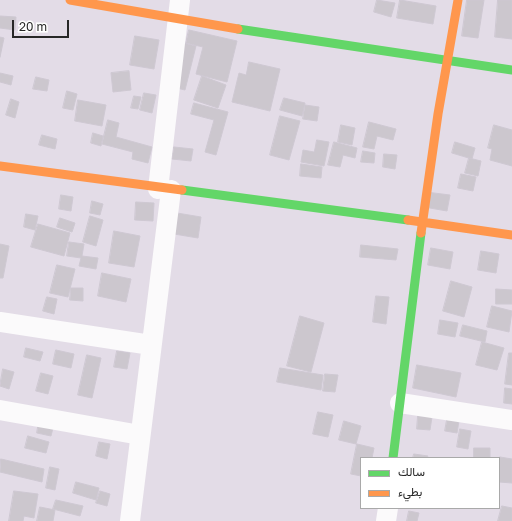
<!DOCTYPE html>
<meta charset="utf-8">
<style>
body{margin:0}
#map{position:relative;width:512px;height:521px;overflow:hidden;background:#e3dce7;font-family:"Golos Text",Vazirmatn,sans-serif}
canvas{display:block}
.legend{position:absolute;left:360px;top:457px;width:140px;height:52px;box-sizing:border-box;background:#fff;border:1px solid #a9a9a9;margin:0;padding:5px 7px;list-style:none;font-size:12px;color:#272727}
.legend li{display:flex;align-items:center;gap:8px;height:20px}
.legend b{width:20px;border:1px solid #a9a9a9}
.scale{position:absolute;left:12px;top:20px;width:57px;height:18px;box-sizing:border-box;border:2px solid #272727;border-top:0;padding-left:5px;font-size:12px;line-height:14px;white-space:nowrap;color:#272727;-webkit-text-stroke:3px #fff;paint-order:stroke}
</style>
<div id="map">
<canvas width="512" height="521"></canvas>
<ul class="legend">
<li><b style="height:5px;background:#63d668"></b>سالك</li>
<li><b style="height:5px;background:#ff974d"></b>بطيء</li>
</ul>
<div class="scale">20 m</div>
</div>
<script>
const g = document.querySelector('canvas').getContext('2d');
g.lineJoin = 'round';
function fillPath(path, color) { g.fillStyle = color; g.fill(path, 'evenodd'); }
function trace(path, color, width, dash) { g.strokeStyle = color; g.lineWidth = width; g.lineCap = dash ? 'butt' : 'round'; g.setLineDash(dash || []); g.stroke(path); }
const building = new Path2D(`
 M377 0 395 3 391 17 374 12Z
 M400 0 436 6 433 24 397 18Z
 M467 0H484L478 38 462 36Z
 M498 0H512V39L495 37Z
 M0 16 16 17 15 30 0 28Z
 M189 30 237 41 227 82 196 74 203 47 186 43Z
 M135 36 159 40 154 69 130 65Z
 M0 37 4 38 0 57Z
 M179 42 196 46 185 90 168 86Z
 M249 62 280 69 270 111 232 102 239 73 246 75Z
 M129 71 131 90 113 92 111 73Z
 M0 73 13 76 11 85 0 82Z
 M202 76 226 85 218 108 194 100Z
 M36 77 49 80 47 91 33 89Z
 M67 91 77 94 73 110 63 108Z
 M144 93 156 95 152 113 140 110Z
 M134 96 141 97 138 109 131 108Z
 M284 98 305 103 302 116 280 110Z
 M11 99 19 102 15 118 6 115Z
 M78 100 106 105 102 126 75 121Z
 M194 103 228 112 216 155 205 152 214 120 191 114Z
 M305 105 319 107 317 121 303 119Z
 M280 116 300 121 289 160 270 155Z
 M108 120 119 123 116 137 152 147 148 163 132 159 133 152 102 144Z
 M369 122 396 129 393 140 377 136 374 149 363 147Z
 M341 125 355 128 352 145 338 142Z
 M494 125 512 130V166L490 160 492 149 488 148Z
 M93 133 103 136 101 146 91 143Z
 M42 135 57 139 55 149 39 145Z
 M317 140 329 142 324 166 301 162 303 150 314 152Z
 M334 142 357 148 355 158 343 155 340 167 328 165Z
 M455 142 475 148 472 159 452 153Z
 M174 147 193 149 191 161 172 159Z
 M363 151 375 153 374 163 361 162Z
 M384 154 397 155 395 169 383 167Z
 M469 158 481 161 478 176 465 173Z
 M301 164 322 167 321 178 300 176Z
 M461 174 476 177 473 191 458 188Z
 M426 192 450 195 447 211 424 207Z
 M61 195 73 197 71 211 59 209Z
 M92 201 103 204 100 215 90 213Z
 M136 202 154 203 153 221 135 220Z
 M177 213 201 217 198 238 174 234Z
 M26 214 38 216 35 230 24 227Z
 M90 216 103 220 96 246 83 242Z
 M60 218 75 223 72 232 57 227Z
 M38 224 70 233 64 256 31 247Z
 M114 231 140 236 134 267 109 263Z
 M69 242 84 244 82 256 98 258 96 269 79 266 81 258 67 256Z
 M0 244 9 246 3 278H0Z
 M361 245 398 249 396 260 360 257Z
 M431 248 453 252 450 269 428 265Z
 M481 251 499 254 496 273 478 270Z
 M57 265 75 269 68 297 50 293Z
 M102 273 131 279 126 302 98 296Z
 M451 281 472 287 464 317 443 311Z
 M71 288H83V301L70 300Z
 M496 289 512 290V304H496Z
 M376 296 389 297 386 324 373 322Z
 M47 297 57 299 54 314 43 311Z
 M492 306 512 311 509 332 487 327Z
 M300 316 324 323 311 372 287 366Z
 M440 320 458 323 455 337 438 334Z
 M463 325 487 331 485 342 460 336Z
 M482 342 504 348 497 370 476 365Z
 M26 348 43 352 40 361 24 357Z
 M56 350 74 354 71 368 53 364Z
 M117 351 130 353 127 369 114 367Z
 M509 353H512V385L505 384Z
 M87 355 101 358 92 398 78 395Z
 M417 365 461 373 456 397 413 388Z
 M280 368 323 375 321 390 277 382Z
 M3 369 14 372 9 389 0 386Z
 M41 373 53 376 48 394 36 391Z
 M325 374 338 375 335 392 323 391Z
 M505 388 512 389V404L504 403Z
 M318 412 333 415 328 437 313 434Z
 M418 416 432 417 430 430 417 429Z
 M447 420 459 421 457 433 445 431Z
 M39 421 54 424 51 436 37 433Z
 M344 421 361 426 356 444 339 440Z
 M460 429 471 431 468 449 457 447Z
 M28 436 49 442 46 453 25 448Z
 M99 442 110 444 107 459 96 456Z
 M357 444 374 448 372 458H361V476L351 474Z
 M474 448H490V458H474Z
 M414 454 428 456 427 458H413Z
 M500 457 512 459V483L499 482Z
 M1 459 44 469 42 482 0 472Z
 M50 467 59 469 55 490 46 488Z
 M76 482 99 488 96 500 73 493Z
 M14 491 38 494 34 518 24 516 23 521H9Z
 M100 491 110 494 107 506 96 503Z
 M56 500 83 506 80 516 53 509Z
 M502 506 512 508V521H498Z
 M40 507 55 510 53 521H37Z
 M409 511 419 513 417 521H407Z`);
fillPath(building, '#ccc7ce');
trace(building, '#cec8d2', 1);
trace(new Path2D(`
 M158 189 180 0
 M0 322 151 345
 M400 403 512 420
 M0 410 140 435
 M130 521 171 190
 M386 521 388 508`), '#fbfafb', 20);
trace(new Path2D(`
 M238 29 512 70
 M182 190 408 220
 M393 458 421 233`), '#63d668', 9);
trace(new Path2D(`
 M70 0 238 29
 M0 166 182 190
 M408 220 512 235
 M421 233 438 114 458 0`), '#ff974d', 9);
</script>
